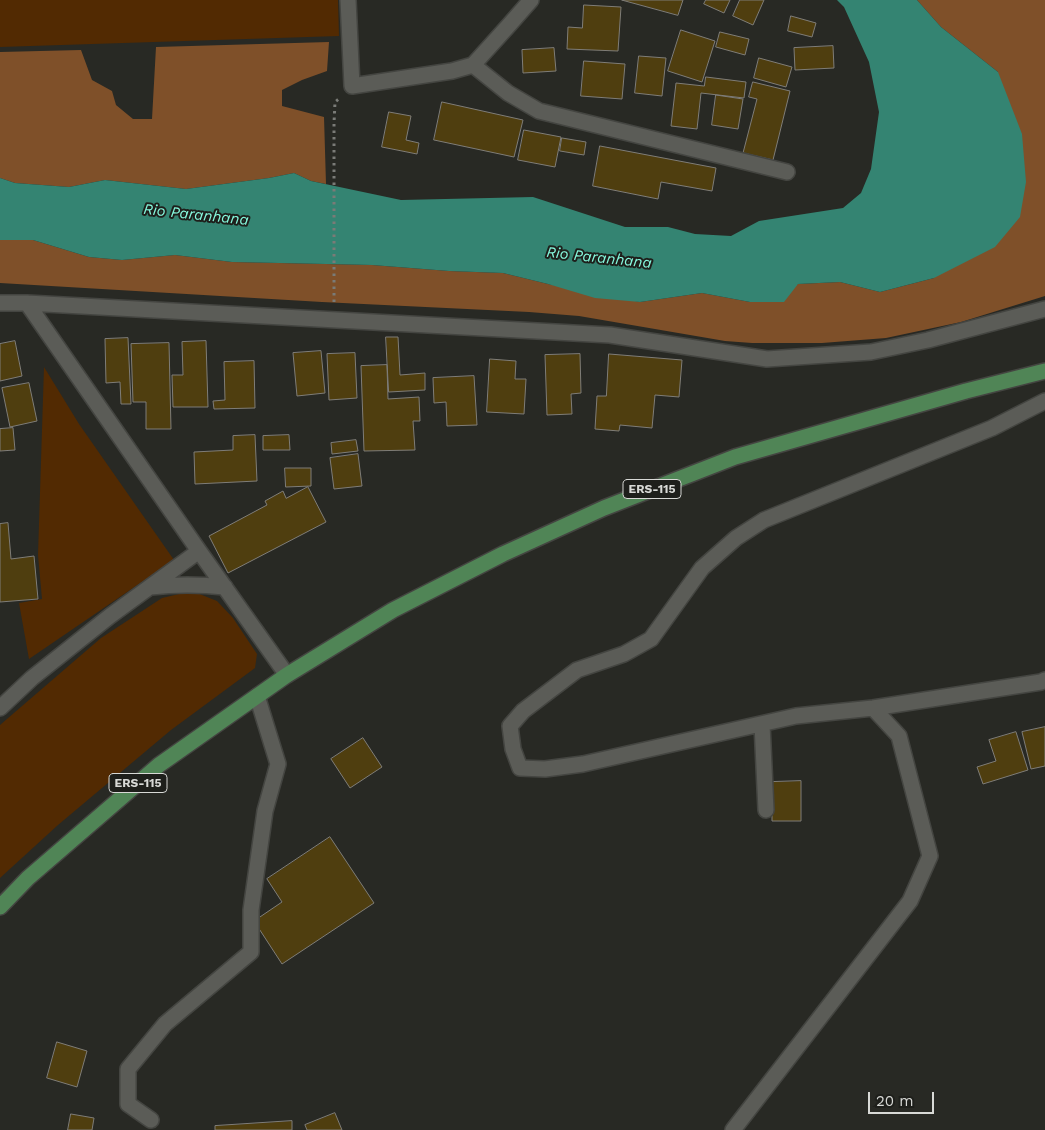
<!DOCTYPE html>
<style>
body{margin:0}
#map{position:relative;width:1045px;height:1130px;overflow:hidden;background:#282924;font-family:"Work Sans",sans-serif}
canvas{display:block}
.scale{position:absolute;left:868px;top:1092px;width:66px;height:22px;box-sizing:border-box;border:2px solid #d8d9d6;border-top:0;padding-left:6px;font-size:15px;line-height:18px;white-space:nowrap;color:#d8d9d6;-webkit-text-stroke:4px #1e1f1b;paint-order:stroke}
</style>
<div id="map">
<canvas width="1045" height="1130"></canvas>
<div class="scale">20 m</div>
</div>
<script>
const g = document.querySelector('canvas').getContext('2d');
g.lineJoin = 'round';
function fillPath(path, color) { g.fillStyle = color; g.fill(path, 'evenodd'); }
function trace(path, color, width, dash) { g.strokeStyle = color; g.lineWidth = width; g.lineCap = dash ? 'butt' : 'round'; g.setLineDash(dash || []); g.stroke(path); }
function write(font, color, halo, rows, align = 'center') {
  g.font = font + ' "Work Sans",sans-serif'; g.lineWidth = 4; g.setLineDash([]); g.textBaseline = 'middle'; g.strokeStyle = halo; g.fillStyle = color; for (const [text, x, y, turn = 0] of rows) {
    g.save(); g.translate(x, y); g.rotate((+turn || 0) * Math.PI / 180); g.textAlign = isNaN(turn) ? turn : align; if (halo) g.strokeText(text, 0, 0); g.fillText(text, 0, 0); g.restore();
  }
}
fillPath(new Path2D(`
 M0 0H338L339 36 0 47Z
 M44 367 79 424 174 560 29 659 19 603 42 599 38 555Z
 M192 591 217 601 233 618 257 654 255 668 171 730 58 825 0 878V725L101 638 162 598Z`), '#522a02');
fillPath(new Path2D(`
 M917 0H1045V296L961 322 886 338 822 343H752L725 341 579 316 529 312 322 302 0 283V240H33L89 257 122 260 175 255 232 262 372 265 449 271 503 273 548 284 640 302 702 293 750 302 798 284 840 282 880 292 934 278 998 72 941 27Z
 M329 42 327 71 302 80 282 90V106L324 117 326 184 311 181 294 173 269 178 186 189 105 180 69 187 15 183 0 178V52L81 50 92 80 112 91 116 105 133 119H152L156 47Z`), '#7f5029');
fillPath(new Path2D(`
 M837 0H917L941 27 998 72 1022 134 1026 182 1020 217 995 247 934 278 880 292 840 282 798 284 784 302H750L702 293 640 302 595 298 548 284 503 273 449 271 372 265 232 262 175 255 122 260 89 257 33 240H0V178L15 183 69 187 105 180 186 189 269 178 294 173 311 181 401 200 533 197 625 227H668L695 234 731 236 759 221 843 208 861 193 871 169 879 112 869 62 844 7Z`), '#348472');
const building = new Path2D(`
 M622 0H683L678 15Z
 M706 0H730L724 13 704 4Z
 M740 0H764L753 25 733 16Z
 M584 5 621 7 618 51 567 49 568 27 582 28Z
 M791 16 816 23 812 37 788 31Z
 M681 30 715 41 702 82 668 71Z
 M720 32 749 39 745 55 716 47Z
 M833 46 834 68 795 70 794 48Z
 M554 48 556 71 523 73 522 50Z
 M639 56 666 58 662 96 635 93Z
 M759 58 792 67 786 87 754 78Z
 M584 61 625 64 622 99 581 96Z
 M706 77 746 82 744 98 701 93 697 129 671 126 676 83 704 86Z
 M753 82 790 91 773 160 743 153 757 99 749 97Z
 M716 95 743 99 738 129 712 125Z
 M442 102 523 120 514 157 434 140Z
 M389 112 411 116 406 140 419 143 417 154 382 147Z
 M524 130 561 137 555 167 518 160Z
 M562 138 586 142 584 155 560 151Z
 M600 146 716 168 712 191 661 182 658 199 593 186Z
 M386 337H398L400 375 425 373V390L389 392Z
 M128 338 131 404H121L120 382 106 383 105 339Z
 M15 341 22 376 0 381V344Z
 M206 341 208 407H173L172 375H183L182 342Z
 M169 343 171 429H146V402H133L131 344Z
 M321 351 325 393 297 396 293 353Z
 M355 353 357 398 329 400 327 354Z
 M580 354 581 393 571 394 572 414 547 415 545 355Z
 M609 354 682 360 679 397 655 395 652 428 620 425 619 431 595 429 597 396H606Z
 M490 359 516 361 515 379H526L524 414 487 412Z
 M254 361 255 408 214 409 213 401 225 400 224 362Z
 M387 365 388 399 419 397 420 421H413L415 450 364 451 361 366Z
 M474 376 477 425 447 426 446 402 434 403 433 378Z
 M29 383 37 421 10 427 2 388Z
 M13 428 15 450 0 451V429Z
 M255 435 257 481 195 484 194 452 233 450V436Z
 M289 435 290 450H263V436Z
 M356 440 358 451 332 454 331 443Z
 M358 454 362 486 334 489 330 458Z
 M285 468H311V486L286 487Z
 M308 487 326 522 228 573 209 536 267 505 265 501 283 491 286 498Z
 M8 523 11 559 34 556 38 599 0 602V524Z
 M1045 727V766L1031 769 1022 732Z
 M1016 732 1028 770 983 784 977 767 996 761 989 740Z
 M363 738 382 767 350 788 331 759Z
 M801 781V821H772V782Z
 M330 837 374 903 282 964 254 921 282 902 267 879Z
 M57 1042 87 1051 77 1087 47 1078Z
 M335 1113 342 1130H307L305 1125Z
 M71 1114 94 1118 92 1130H68Z
 M292 1121V1130H215V1126Z`);
fillPath(building, '#4f3e0f');
trace(building, '#7f7d78', 1);
const minor = new Path2D(`
 M348 0 352 86 452 71 473 65 510 24 531 0
 M473 65 508 93 539 111 787 172
 M0 303H27L610 335 767 359 871 352 928 340 1045 309
 M27 303 199 551 287 675
 M1045 401 992 428 764 520 736 538 702 568 651 639 624 654 577 670 523 711 510 726 513 749 520 768 545 769 583 764 796 716 873 708 1041 682 1045 680
 M150 587C177 584 198 584 225 587
 M0 708 32 678 110 616 199 551
 M762 724 766 810
 M151 1120 128 1104V1069L165 1024 251 952V910L265 811 278 764 257 696
 M733 1130 910 901 930 856 899 736 873 708`);
const major = new Path2D(`
 M0 907 28 878 159 765 287 675 393 610 503 554 604 508 735 457 966 391 1045 371`);
trace(minor, '#444541', 18);
trace(major, '#444541', 18);
trace(new Path2D(`
 M334 302V123L335 102 340 98`), '#7a7b77', 3, [2.5, 4]);
trace(minor, '#5b5c57', 15);
trace(major, '#508556', 15);
for (const [x, y, w] of [
 [652,489,58],
 [138,783,58]
]) { const box = new Path2D(); box.roundRect(x - w / 2, y - 9.5, w, 19, 4); g.fillStyle = '#1e1f1b'; g.fill(box); trace(box, '#d8d9d6', 1); }
write('bold 12px', '#d8d9d6', null, [
 ["ERS-115",652,489],
 ["ERS-115",138,783]
]);
write('italic 15px', '#86f9de', '#1e1f1b', [
 ["Rio Paranhana",196,215,6],
 ["Rio Paranhana",599,258,6]
]);
</script>
